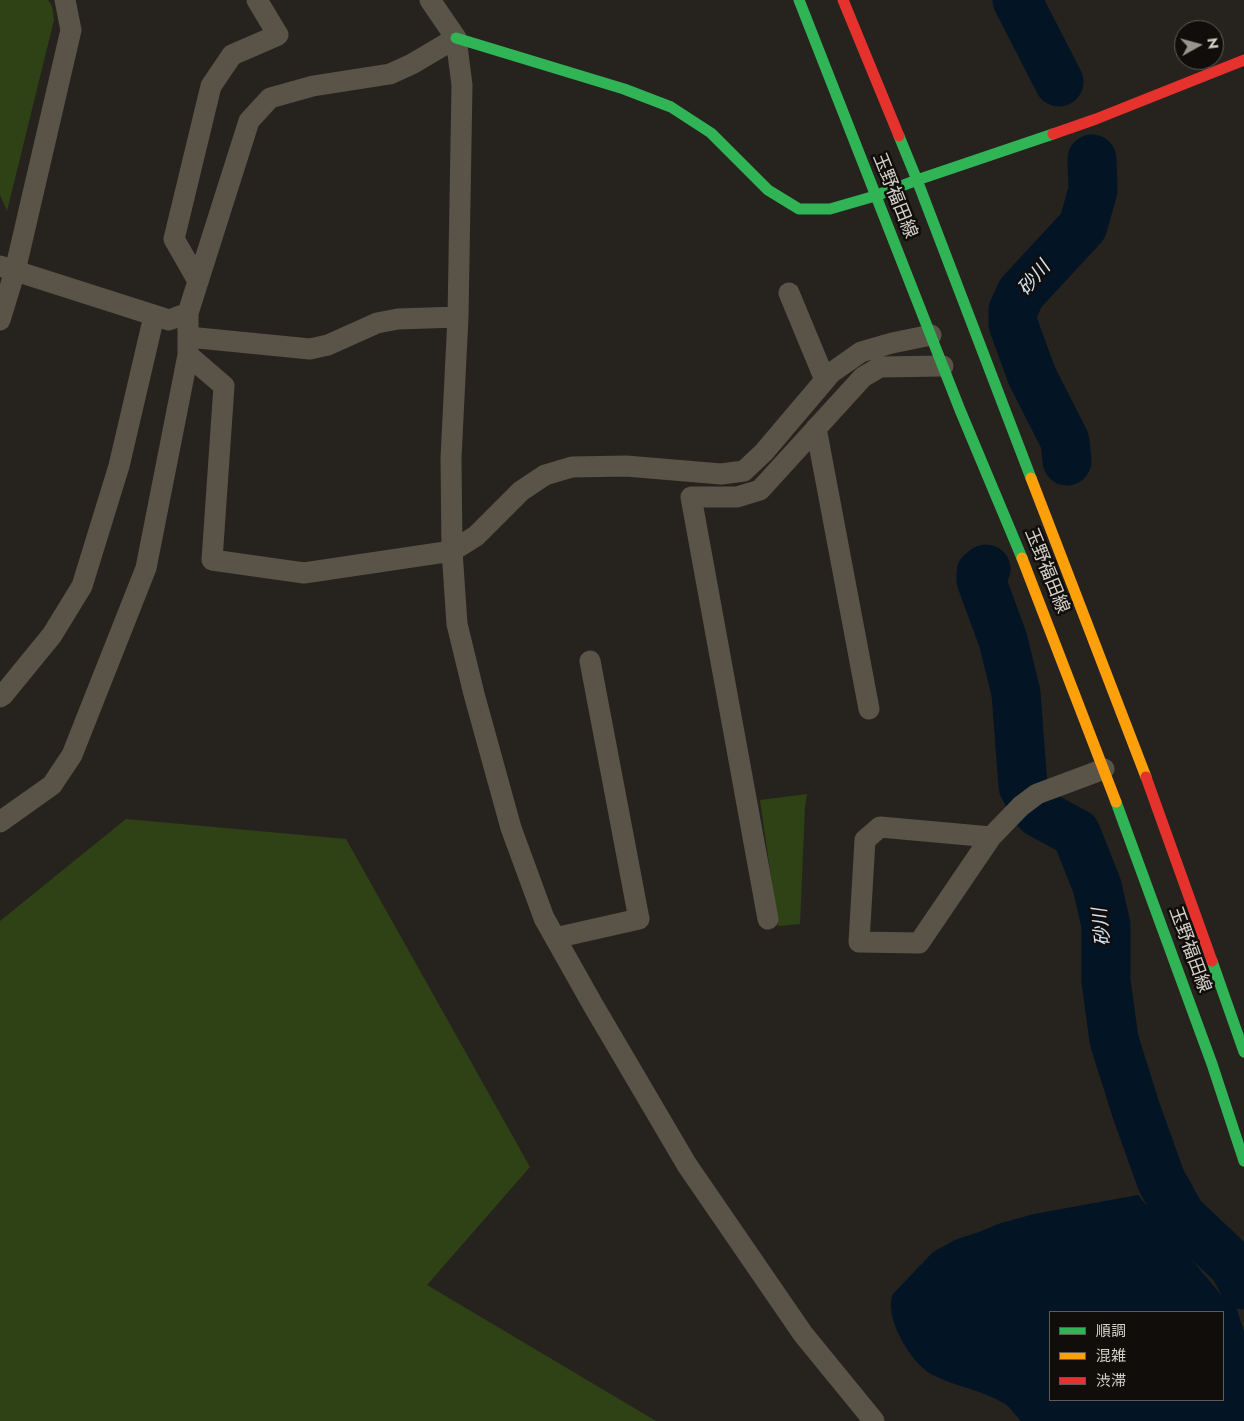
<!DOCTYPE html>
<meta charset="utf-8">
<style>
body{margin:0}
#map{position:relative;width:1244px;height:1421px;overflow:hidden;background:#26231e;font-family:Jost,"Noto Sans JP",sans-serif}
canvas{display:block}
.legend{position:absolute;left:1049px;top:1311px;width:175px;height:90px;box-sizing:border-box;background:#100d0a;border:1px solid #5f5c58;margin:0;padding:6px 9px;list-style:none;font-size:15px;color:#d5d2cc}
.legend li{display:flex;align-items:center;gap:10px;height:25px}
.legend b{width:25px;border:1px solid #5f5c58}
.north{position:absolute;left:1174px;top:20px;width:50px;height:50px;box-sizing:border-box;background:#100d0a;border:1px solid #5f5c58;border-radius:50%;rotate:83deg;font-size:14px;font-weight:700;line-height:20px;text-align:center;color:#d5d2cc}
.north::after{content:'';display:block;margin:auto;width:18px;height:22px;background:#98958f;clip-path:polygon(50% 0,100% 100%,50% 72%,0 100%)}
</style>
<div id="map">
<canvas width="1244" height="1421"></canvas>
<ul class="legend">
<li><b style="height:6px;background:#30b455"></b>順調</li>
<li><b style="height:6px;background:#ff9f0a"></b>混雑</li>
<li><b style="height:6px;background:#e5322d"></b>渋滞</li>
</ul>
<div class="north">N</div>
</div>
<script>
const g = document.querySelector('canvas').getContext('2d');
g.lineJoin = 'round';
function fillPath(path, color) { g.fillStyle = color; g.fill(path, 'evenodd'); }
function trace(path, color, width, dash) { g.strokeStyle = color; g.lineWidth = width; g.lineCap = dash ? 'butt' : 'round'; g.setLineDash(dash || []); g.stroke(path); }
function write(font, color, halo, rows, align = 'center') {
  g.font = font + ' Jost,"Noto Sans JP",sans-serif'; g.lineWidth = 5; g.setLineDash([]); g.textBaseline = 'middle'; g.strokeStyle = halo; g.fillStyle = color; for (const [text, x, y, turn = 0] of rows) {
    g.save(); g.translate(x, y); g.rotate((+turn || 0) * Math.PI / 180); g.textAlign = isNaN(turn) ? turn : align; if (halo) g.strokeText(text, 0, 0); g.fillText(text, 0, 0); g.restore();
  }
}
fillPath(new Path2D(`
 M0 0H48L52 6 54 20 7 211 0 195Z
 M807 794 805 807 800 924 778 926 760 800Z
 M126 819 346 839 530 1167 427 1285 656 1421H0V921Z`), '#2e4216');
fillPath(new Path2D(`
 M1138 1195 1222 1296 1233 1297 1244 1332V1421H1021C1016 1416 1011 1408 1005 1404 983 1390 956 1387 933 1375 912 1365 883 1317 893 1294L933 1252 957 1239 979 1232 998 1224 1034 1214ZM1050 1312H1223V1400H1050Z`), '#031425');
trace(new Path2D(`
 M1017 0 1059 82
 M1067 461 1065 441 1032 376 1013 324V310L1021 293 1083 226 1093 190 1092 159
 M986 569 981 573V580L1003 640 1016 693 1023 786 1034 807 1039 813 1076 833 1097 886 1106 925V981L1114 1040 1136 1110 1161 1180 1181 1216 1233 1265 1244 1285`), '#031425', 49);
trace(new Path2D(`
 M430 0 456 38 462 85 458 317 451 458 452 551 457 624 474 694 511 828 544 918 593 1005 687 1165 803 1334 874 1421
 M0 266 169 320 188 313 249 121 270 98 313 86 390 74 412 64 456 38
 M198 281 174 239 211 86 232 55 278 35 257 0
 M789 293 825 380
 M0 320 15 271 71 30 65 0
 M188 337 310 349 328 345 377 323 398 319 458 317
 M188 355 224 386 212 560 304 573 452 551 476 536 521 491 545 475 572 467 626 466 721 474 744 471 764 452 831 373 861 352 892 343 931 335
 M816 428 869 709
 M0 697 3 695 52 635 82 586 119 466 154 316
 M0 822 52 785 72 755 146 568 188 355V313
 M991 837 880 827 865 840 859 942 919 943 991 837 1021 806 1037 794 1104 769
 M768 919 691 497H737L760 490 863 377 880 367 943 366
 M555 938 639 919 590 661`), '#5a5348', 21);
trace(new Path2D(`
 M799 0 960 410 1022 558
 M456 38 624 89 671 107 711 133 768 190 799 209H830L875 196 917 180 1053 134
 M899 136 917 180 1031 478
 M1116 802 1212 1064 1244 1161
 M1212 961 1244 1052`), '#30b455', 11);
trace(new Path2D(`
 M1031 478 1146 777
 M1022 558 1116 802`), '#ff9f0a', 11);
trace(new Path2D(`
 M843 0 899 136
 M1053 134 1096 119 1244 60
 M1146 777 1212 961`), '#e5322d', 11);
write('18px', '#d5d2cc', '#100d0a', [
 ["玉野福田線",894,196,68],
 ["玉野福田線",1046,571,68],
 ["玉野福田線",1189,950,70]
]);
write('italic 19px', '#d1e4f5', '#100d0a', [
 ["砂川",1035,279,-50],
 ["砂川",1103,927,-96]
]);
</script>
